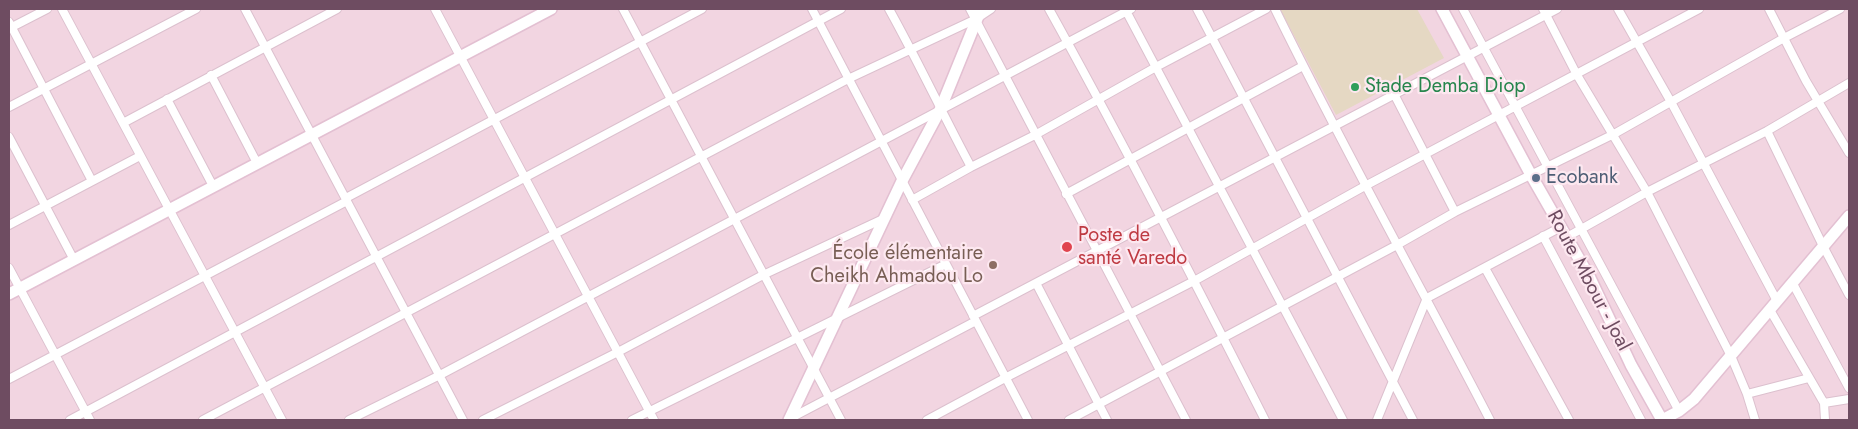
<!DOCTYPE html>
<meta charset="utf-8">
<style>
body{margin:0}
#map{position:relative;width:1858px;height:429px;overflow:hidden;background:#f9e3eb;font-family:Jost,sans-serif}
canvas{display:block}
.frame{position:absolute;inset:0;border:10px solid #6e4c61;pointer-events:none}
</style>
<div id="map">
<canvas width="1858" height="429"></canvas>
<div class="frame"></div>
</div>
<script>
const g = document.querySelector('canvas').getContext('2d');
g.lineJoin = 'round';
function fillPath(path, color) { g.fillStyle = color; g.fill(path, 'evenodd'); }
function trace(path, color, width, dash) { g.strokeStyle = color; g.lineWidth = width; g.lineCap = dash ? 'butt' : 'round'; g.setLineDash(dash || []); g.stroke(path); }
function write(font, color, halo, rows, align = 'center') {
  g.font = font + ' Jost,sans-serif'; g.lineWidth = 4.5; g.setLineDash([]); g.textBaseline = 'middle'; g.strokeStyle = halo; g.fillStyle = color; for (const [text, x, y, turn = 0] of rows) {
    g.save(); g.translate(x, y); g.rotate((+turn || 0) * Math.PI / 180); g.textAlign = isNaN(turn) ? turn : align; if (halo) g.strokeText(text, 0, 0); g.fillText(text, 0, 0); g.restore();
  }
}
fillPath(new Path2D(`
 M9 9H1849V420H9Z`), '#f2d5e1');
fillPath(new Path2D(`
 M1280 9H1417L1444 58 1336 115Z`), '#e5d8c3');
const street = new Path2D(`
 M62 9 282 420
 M245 9 463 420
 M435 9 654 420
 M623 9 841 420
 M812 9 1028 420
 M889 9C918 61 943 115 971 167
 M970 9 1186 420
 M1049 9C1124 144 1195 282 1265 420
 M1125 9 1343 420
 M1197 9 1413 420
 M1275 9C1343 148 1419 283 1490 420
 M1463 9 1679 411
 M1543 9 1577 75 1647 192 1731 356 1747 394 1755 420
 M1618 9 1671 102 1777 301
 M1769 9 1806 81 1849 153
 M9 22 92 181
 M12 27 47 9
 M211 75 257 163
 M1394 94 1455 212
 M167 99 213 186
 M9 107 196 9
 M123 123 337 9
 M1767 131 1823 246 1849 295
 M9 137 74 260
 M1066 194 1303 66
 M346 198 702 9
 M912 200 971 167 1035 135 1156 67 1266 9
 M9 225 140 156
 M1543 236 1641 420
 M1567 237 1647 192 1767 131 1849 83
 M9 268 90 420
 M1485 268 1569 420
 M1792 282 1849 388
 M1036 283 1107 420
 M1770 310 1824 403 1825 420
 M973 316 1557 9
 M9 379 347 201
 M1747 394 1809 378
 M1824 403 1849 399
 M789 419 976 321
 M70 420 841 9
 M203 420 848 79 976 19 991 9
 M349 420 440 375 1131 9
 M483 420 618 352 763 275 885 218
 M632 420 946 264
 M927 420 1005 378 1194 281 1365 186 1699 9
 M1069 420 1397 245 1455 212 1614 134 1784 38 1840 9
 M1377 420 1427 298 1561 227`);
const secondary = new Path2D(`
 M1442 9 1531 175 1590 278 1631 365 1662 420
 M9 294 551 9
 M789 420 902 181 940 110 981 9
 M1662 420 1679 411 1694 399 1849 216`);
trace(street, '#dcc0ce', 10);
trace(secondary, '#e3c0d2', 14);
trace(street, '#fff', 8);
trace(secondary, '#fff', 11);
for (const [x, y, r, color] of [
 [1355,87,5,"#2e9e5b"],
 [1536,178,5,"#5c6f8a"],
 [1067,247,6,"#e0444e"],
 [993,265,5,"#8d6e63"]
]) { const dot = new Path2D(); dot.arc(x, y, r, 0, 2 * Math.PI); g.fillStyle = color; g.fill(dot); trace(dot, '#fde8f0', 2); }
write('20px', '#27864d', '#fde8f0', [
 ["Stade Demba Diop",1365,87]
], 'left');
write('20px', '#4e5e75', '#fde8f0', [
 ["Ecobank",1546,178]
], 'left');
write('20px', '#be3a42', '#fde8f0', [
 ["Poste de",1078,236],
 ["santé Varedo",1078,259]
], 'left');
write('20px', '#785e54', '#fde8f0', [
 ["École élémentaire",983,254],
 ["Cheikh Ahmadou Lo",983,277]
], 'right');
write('20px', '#6e4c61', '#fde8f0', [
 ["Route Mbour - Joal",1588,281,62]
]);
</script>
